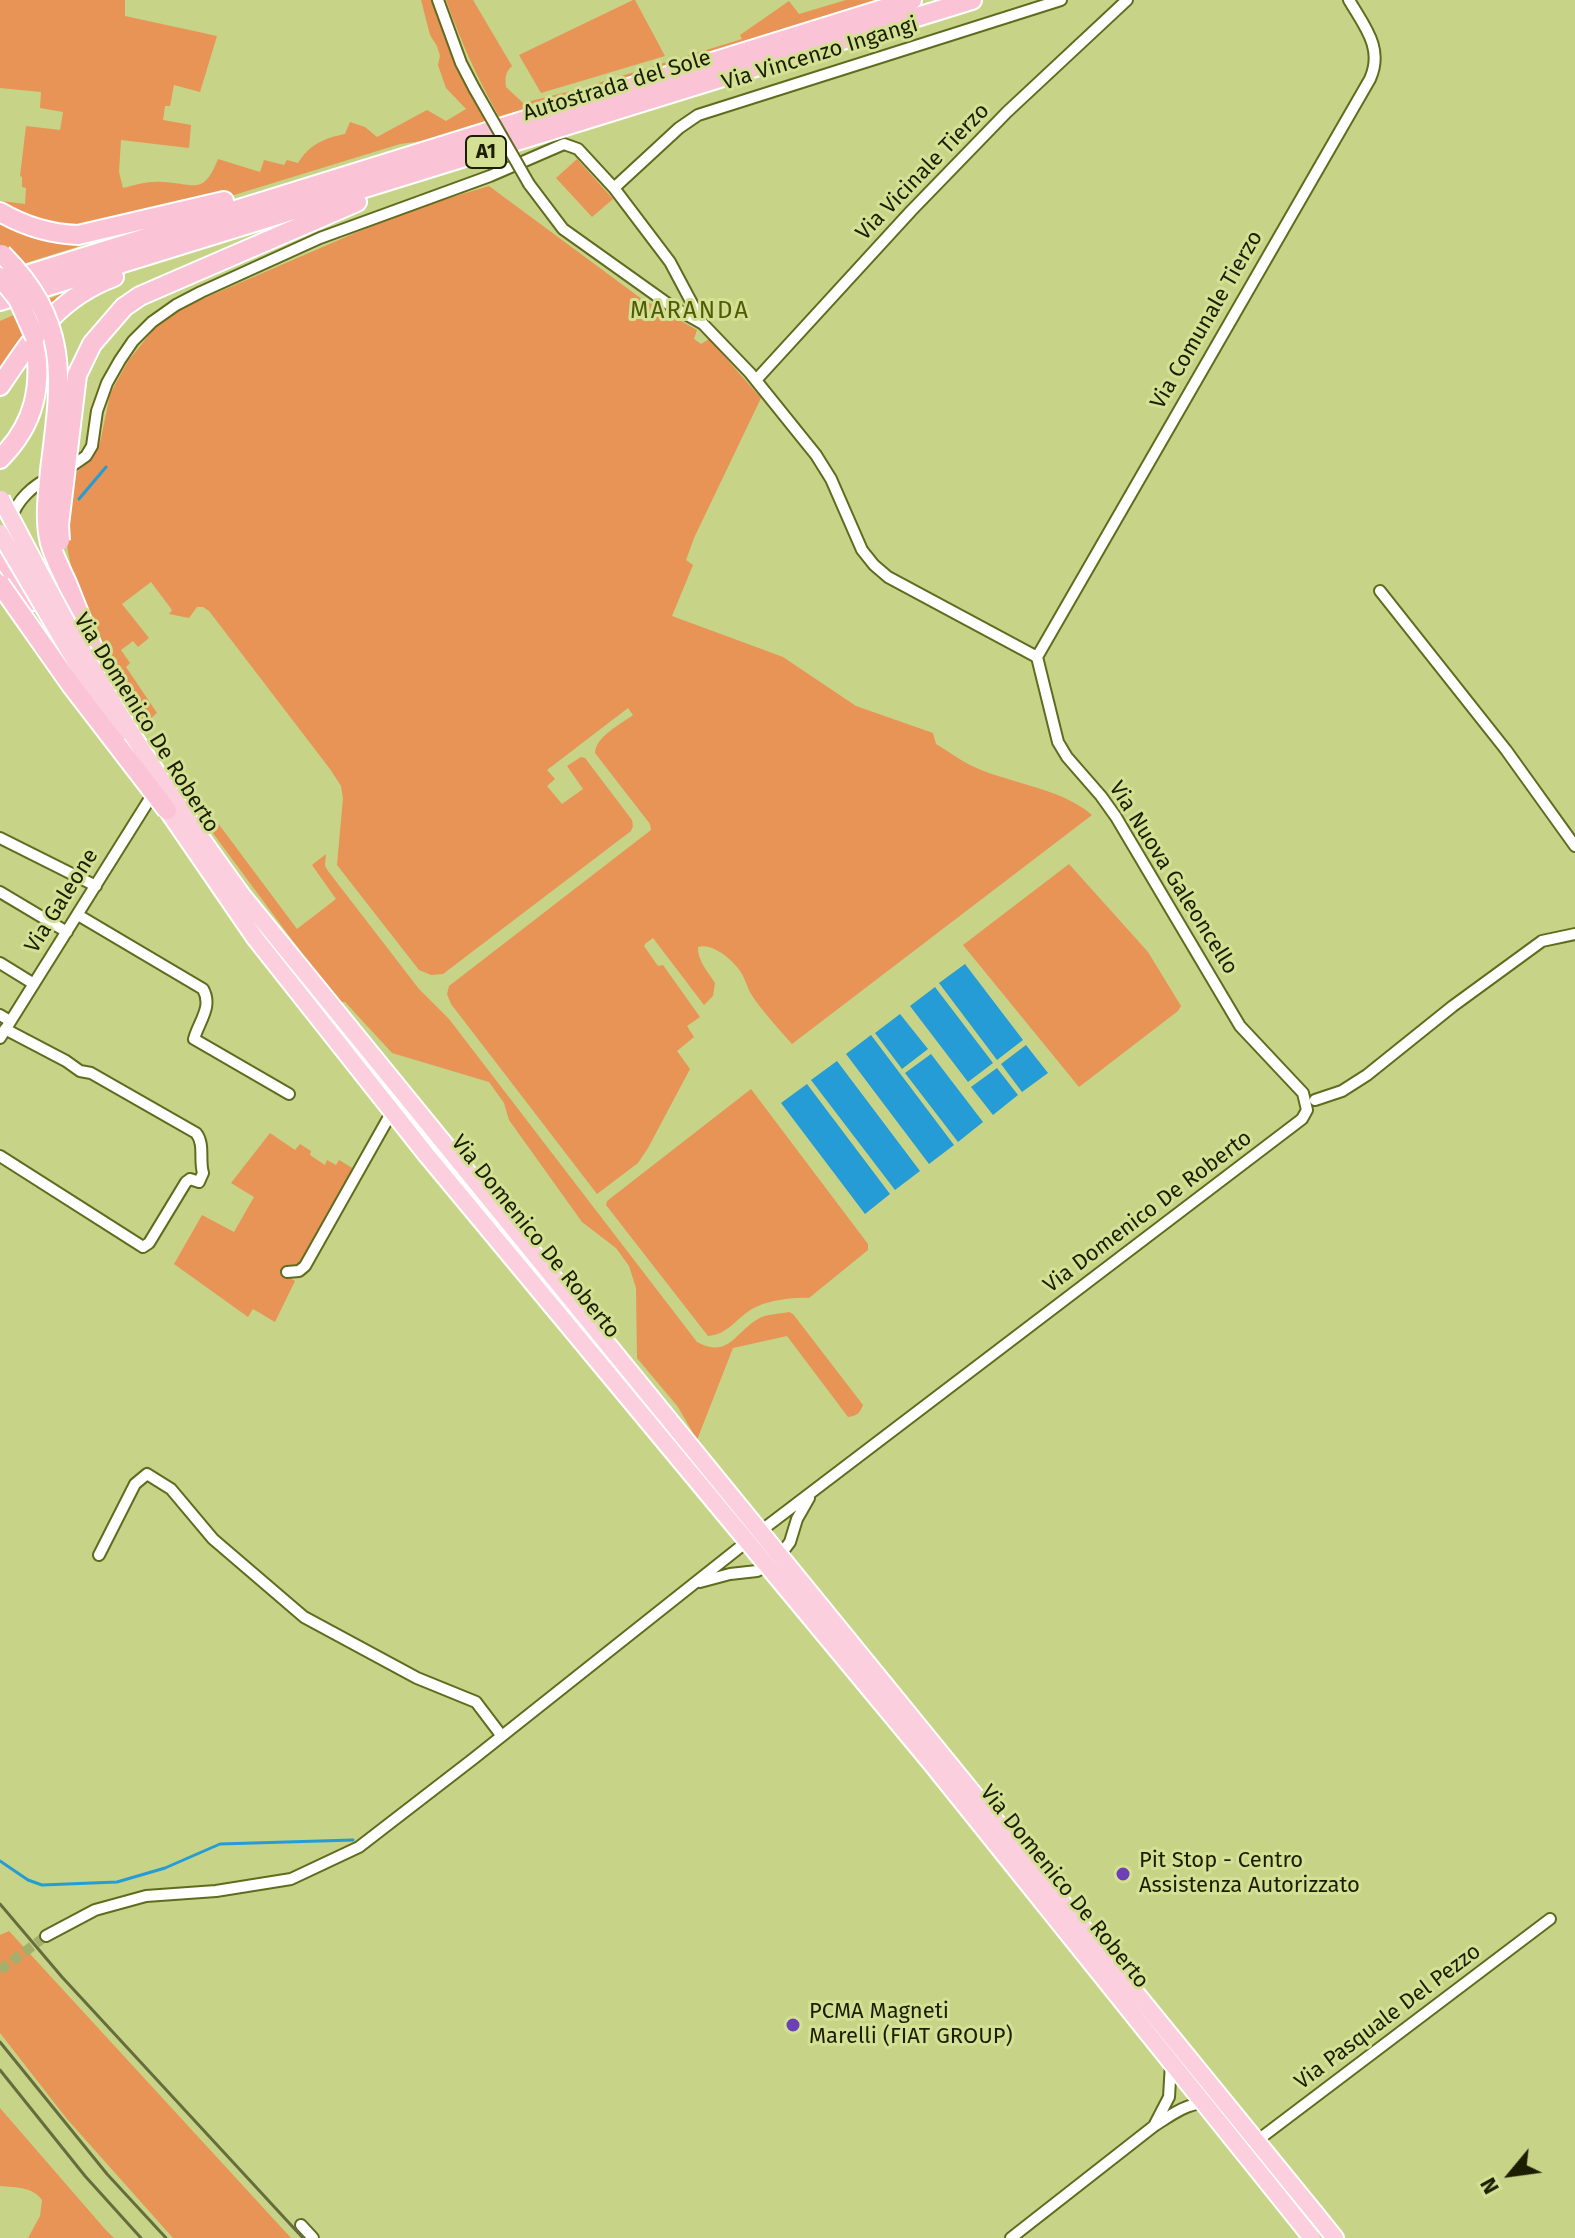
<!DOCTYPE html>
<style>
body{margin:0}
#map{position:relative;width:1575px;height:2238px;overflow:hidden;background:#c7d387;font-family:"Fira Sans",sans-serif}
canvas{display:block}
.north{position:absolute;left:1471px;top:2134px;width:80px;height:80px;-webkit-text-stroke:6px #d4e194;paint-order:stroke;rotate:241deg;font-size:22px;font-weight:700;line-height:32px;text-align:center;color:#1b1e01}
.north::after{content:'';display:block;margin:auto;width:28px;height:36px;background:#1b1e01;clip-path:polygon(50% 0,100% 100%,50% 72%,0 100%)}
</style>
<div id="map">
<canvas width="1575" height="2238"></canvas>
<div class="north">N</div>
</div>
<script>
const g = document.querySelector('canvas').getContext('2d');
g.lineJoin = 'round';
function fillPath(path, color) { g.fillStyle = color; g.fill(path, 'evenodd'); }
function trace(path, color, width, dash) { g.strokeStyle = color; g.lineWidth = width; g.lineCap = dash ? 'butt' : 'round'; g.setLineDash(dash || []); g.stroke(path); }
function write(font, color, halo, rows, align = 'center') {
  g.font = font + ' "Fira Sans",sans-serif'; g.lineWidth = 6; g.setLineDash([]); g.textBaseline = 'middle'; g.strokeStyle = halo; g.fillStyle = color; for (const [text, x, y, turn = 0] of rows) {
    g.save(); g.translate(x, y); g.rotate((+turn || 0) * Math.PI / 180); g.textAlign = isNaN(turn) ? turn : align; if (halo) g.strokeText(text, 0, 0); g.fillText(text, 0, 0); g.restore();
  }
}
fillPath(new Path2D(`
 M0 0H125V16L217 36 200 92 174 85 170 106H165L163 120 191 125 189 148 121 140 119 172 123 188C136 185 148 181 162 182 194 183 203 197 218 159L260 172 264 160 284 165 287 160 298 163C309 145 324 138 345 134L350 122 365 127 377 137 427 110 446 121 466 109 446 88 438 65 440 56 437 46 430 35 421 0H434L462 74 486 123 430 140 400 144 221 199 87 228 54 227 0 206 1 201 25 204 26 188 22 187V177L20 176 26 126 60 130 63 112 40 108 41 92 0 88Z
 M446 0H473L512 66C505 72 505 79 506 87L523 103 579 89 742 39 740 35 789 1 799 14 846 0H880L500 118C478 80 461 42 446 0Z
 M633 0H635L665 56 541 93 519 55Z
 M577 159 613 199 592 217 556 178Z
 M489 186 639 297 697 330 694 339 701 344 709 339 761 398 694 538 686 560 693 565 672 616 783 657 856 706 933 733 936 744C946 750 957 758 968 764 1007 784 1058 786 1092 815L792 1044C778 1028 763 1012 751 994 747 987 745 978 740 971 732 959 712 943 698 947 697 960 708 972 715 983L713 996 704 1005 653 938 646 943 644 946 658 966 663 965 700 1017 687 1026 694 1037 677 1051 690 1069 648 1148 638 1163 597 1194 451 1004 447 994 449 986 651 830 650 824 595 753C596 736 620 725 633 715L628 708 547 770 555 779 547 786 562 804 583 789 567 766 581 757 585 758 632 820 633 826 631 831 443 974 431 975 419 970 337 865 343 798 341 786 330 769 209 611 203 607H197L189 618 169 614 172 610 151 582 122 604 149 638 138 647 133 641 121 650 130 663 126 667 157 713 142 726 122 694 124 688C102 640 64 578 66 525 66 509 70 492 72 476L92 459 100 443 110 394 128 361 153 330 184 307 355 233 419 207Z
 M0 223 27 230 79 238 77 247 0 271V257L8 252 0 245Z
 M63 293 39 317 0 373V321Z
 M179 771 297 929 336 899 312 865 326 854 325 866 328 871 419 989 449 1019 697 1342C729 1359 734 1333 758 1319 766 1314 779 1314 789 1312L793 1314 863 1405C860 1413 857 1416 848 1417L787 1336 733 1348 697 1440 678 1407 637 1358 636 1288 629 1266 616 1248 582 1222 509 1120 504 1103 489 1082 392 1053 345 1002H338L198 813 175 778Z
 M1069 864 1148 952 1181 1006 1178 1011 1079 1087 963 945Z
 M751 1089 868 1244V1250L809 1298C794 1297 772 1300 758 1306 740 1313 729 1335 708 1336L606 1205 607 1201Z
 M270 1133 295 1150 300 1144 311 1151 310 1155 325 1165 327 1160 336 1165 339 1160 354 1169 300 1265 297 1264 294 1270 287 1266 282 1273 295 1281 275 1322 253 1309 248 1317 174 1264 202 1215 234 1232 254 1197 231 1183Z
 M9 1931 291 2238H173L67 2119 0 2033V1935Z
 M0 2108 104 2228 114 2238H28L40 2216 42 2200C32 2186 16 2188 0 2186Z`), '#e79456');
fillPath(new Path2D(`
 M965 964 1023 1040 997 1060 939 983Z
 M935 987 993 1063 968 1082 910 1006Z
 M900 1014 928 1049 902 1069 875 1033Z
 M871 1035 954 1145 929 1164 846 1054Z
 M1026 1045 1048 1073 1022 1092 1001 1064Z
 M931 1054 983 1122 958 1142 905 1073Z
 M837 1061 920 1171 895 1190 811 1080Z
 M997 1068 1018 1095 993 1115 971 1087Z
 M807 1084 890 1194 865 1214 781 1103Z`), '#259cd6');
trace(new Path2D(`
 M79 499 106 467
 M0 1861 28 1880 42 1885 117 1882 165 1868 220 1844 353 1840`), '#259cd6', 3);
trace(new Path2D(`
 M0 1970 46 1936`), '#a5af6c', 10, [10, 5]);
const minor = new Path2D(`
 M438 0 461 63 474 88
 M529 184 563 229 671 306 703 324 750 373 816 455 831 479 862 550 874 565 888 577 1037 657
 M614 188 679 128 698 115 1061 0
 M756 380 911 211 1007 112 1127 0
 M66 470 86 456 92 446 97 411 107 383 120 360 133 341 152 322 176 305 201 292 320 238 490 176 564 144 578 149 614 188 670 262 703 324
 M11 519C17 500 33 485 51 477
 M1380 591 1506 750 1575 846
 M1037 657 1370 79C1384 48 1364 26 1349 0
 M0 838 96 886
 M0 892 67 932
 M78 915 203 989C213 1007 199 1021 194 1039L289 1094
 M254 921 300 981 660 1421
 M0 963 34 984
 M0 1015 10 1021
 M0 1038 154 792
 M1315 1100 1342 1091 1367 1075 1453 1006 1542 941 1575 934
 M0 1156 143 1247 149 1243 186 1182 190 1179 199 1182 203 1173C199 1160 205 1144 196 1133L91 1073 80 1071 66 1061 5 1029
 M287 1272 299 1271 305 1266 394 1108
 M99 1555 135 1484 147 1474 171 1489 213 1539 304 1617 417 1678 476 1702 501 1735
 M700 1582 730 1574 757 1571 775 1562 790 1542 797 1519 809 1498
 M46 1936 95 1910 146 1896 216 1891 291 1879 359 1847 473 1759 754 1536 1302 1119 1307 1110 1303 1093 1240 1026 1116 817 1101 796 1067 757 1058 742 1037 657
 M1155 2124 1169 2097 1171 2063
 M1232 2126 1269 2172
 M1254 2143 1550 1919
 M301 2225 313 2238
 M1011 2238 1154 2126C1170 2116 1185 2104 1204 2103`);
const trunk = new Path2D(`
 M1315 2213 1335 2238`);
const motorway = new Path2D(`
 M0 212C24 226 50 234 78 235L224 201
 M10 280 912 0
 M0 301 972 0
 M92 344 124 307 140 296 357 202
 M0 386C32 339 57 298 114 277
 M0 459C36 423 42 386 35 337
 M0 555 34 601
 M67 583 108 686`);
trace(minor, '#616b1e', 14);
trace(trunk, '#fff', 20);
trace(motorway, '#fff', 22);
trace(minor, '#fff', 10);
trace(trunk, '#fccfde', 16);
trace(motorway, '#fbc3d6', 18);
trace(new Path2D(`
 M0 1904 62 1977 303 2238
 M0 2042 107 2174 166 2238
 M0 2070 85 2176 141 2238`), '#666d3c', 3);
const minorBridge = new Path2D(`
 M474 88 529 184`);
const trunkBridge = new Path2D(`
 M1 499C39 571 76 643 119 713 157 776 199 836 242 895L1315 2213
 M0 533 118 734
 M161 801 255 938 425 1153 931 1763 1312 2238`);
const motorwayBridge = new Path2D(`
 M2 254C72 324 61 381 50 470 48 494 44 520 50 543 54 557 61 570 67 583
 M0 277 18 299 35 337
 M60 541 59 525 77 375 92 344
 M0 584 71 685 167 810`);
trace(minorBridge, '#616b1e', 14, []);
trace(trunkBridge, '#fff', 20, []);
trace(motorwayBridge, '#fff', 22, []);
trace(minorBridge, '#fff', 10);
trace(trunkBridge, '#fccfde', 16);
trace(motorwayBridge, '#fbc3d6', 18);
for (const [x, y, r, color] of [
 [1123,1874,8,"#6d40b8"],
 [793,2025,8,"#6d40b8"]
]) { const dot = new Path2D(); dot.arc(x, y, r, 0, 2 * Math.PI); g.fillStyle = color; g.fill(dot); trace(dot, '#d4e194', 3); }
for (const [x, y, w] of [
 [486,152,40]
]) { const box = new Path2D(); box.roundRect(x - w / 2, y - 16, w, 32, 6); g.fillStyle = '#d4e194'; g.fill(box); trace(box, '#1b1e01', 2); }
write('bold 20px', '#1b1e01', null, [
 ["A1",486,152]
]);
write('22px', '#1b1e01', '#d4e194', [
 ["Via Vincenzo Ingangi",820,54,-17],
 ["Autostrada del Sole",617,86,-17],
 ["Via Vicinale Tierzo",923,172,-46],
 ["Via Comunale Tierzo",1207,320,-60],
 ["Via Domenico De Roberto",146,723,58],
 ["Via Nuova Galeoncello",1173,878,58],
 ["Via Galeone",62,901,-58],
 ["Via Domenico De Roberto",1148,1212,-37],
 ["Via Domenico De Roberto",535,1237,51],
 ["Via Domenico De Roberto",1064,1887,51],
 ["Via Pasquale Del Pezzo",1388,2017,-37]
]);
write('22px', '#1b1e01', '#d4e194', [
 ["Pit Stop - Centro",1139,1861],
 ["Assistenza Autorizzato",1139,1886],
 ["PCMA Magneti",809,2012],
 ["Marelli (FIAT GROUP)",809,2037]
], 'left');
g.letterSpacing = '2px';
write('24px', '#525b05', '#d4e194', [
 ["MARANDA",690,311]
]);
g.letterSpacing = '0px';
</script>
